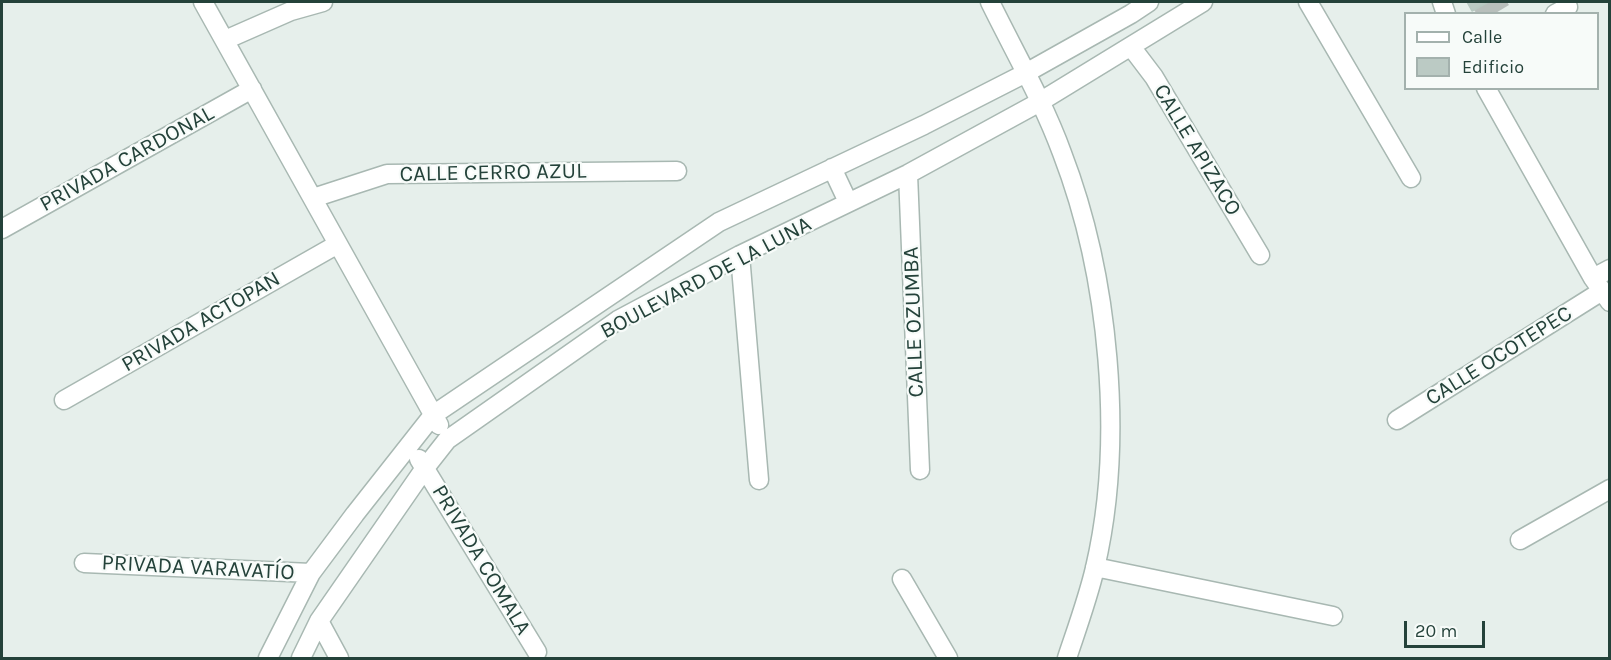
<!DOCTYPE html>
<meta charset="utf-8">
<style>
body{margin:0}
#map{position:relative;width:1611px;height:660px;overflow:hidden;background:#e6efeb;font-family:Karla,sans-serif}
canvas{display:block}
.frame{position:absolute;inset:0;border:3px solid #24423a;pointer-events:none}
.legend{position:absolute;left:1404px;top:12px;width:195px;height:78px;box-sizing:border-box;background:#f7fbf9;border:2px solid #a3b1ad;margin:0;padding:8px 10px;list-style:none;font-size:18px;color:#24423a}
.legend li{display:flex;align-items:center;gap:12px;height:30px}
.legend b{width:30px;border:2px solid #a3b1ad}
.scale{position:absolute;left:1404px;top:621px;width:81px;height:27px;box-sizing:border-box;border:3px solid #24423a;border-top:0;padding-left:8px;font-size:18px;line-height:21px;white-space:nowrap;color:#24423a;-webkit-text-stroke:4px #f7fbf9;paint-order:stroke}
</style>
<div id="map">
<canvas width="1611" height="660"></canvas>
<div class="frame"></div>
<ul class="legend">
<li><b style="height:8px;background:#fff"></b>Calle</li>
<li><b style="height:16px;background:#bbcac4"></b>Edificio</li>
</ul>
<div class="scale">20 m</div>
</div>
<script>
const g = document.querySelector('canvas').getContext('2d');
g.lineJoin = 'round';
function fillPath(path, color) { g.fillStyle = color; g.fill(path, 'evenodd'); }
function trace(path, color, width, dash) { g.strokeStyle = color; g.lineWidth = width; g.lineCap = dash ? 'butt' : 'round'; g.setLineDash(dash || []); g.stroke(path); }
function write(font, color, halo, rows, align = 'center') {
  g.font = font + ' Karla,sans-serif'; g.lineWidth = 4.5; g.setLineDash([]); g.textBaseline = 'middle'; g.strokeStyle = halo; g.fillStyle = color; for (const [text, x, y, turn = 0] of rows) {
    g.save(); g.translate(x, y); g.rotate((+turn || 0) * Math.PI / 180); g.textAlign = isNaN(turn) ? turn : align; if (halo) g.strokeText(text, 0, 0); g.fillText(text, 0, 0); g.restore();
  }
}
fillPath(new Path2D(`
 M1468 2H1507L1509 5 1494 14H1477Z`), '#0003');
const building = new Path2D(`
 M1467 2H1488L1472 11Z`);
fillPath(building, '#bbcac4');
trace(building, '#b8c9c2', 1.5);
const street = new Path2D(`
 M203 2 439 425
 M990 2C1014 51 1043 101 1062 153 1109 275 1125 440 1095 568 1088 598 1077 628 1067 658
 M1308 2 1411 178
 M1442 2 1446 14
 M1555 14 1568 7
 M225 40 291 11 323 2
 M1132 48 1154 77 1260 255
 M1486 88 1593 278 1610 302
 M832 168 848 202
 M908 174 920 470
 M313 198 387 174 677 171
 M2 229 252 89
 M740 255 759 480
 M1593 278 1610 269
 M64 400 338 244
 M1397 420 1602 291
 M419 459 537 652
 M1520 540 1610 489
 M84 563 311 573
 M1095 567 1333 616
 M902 579 948 658
 M319 621 339 658
 M268 658 311 573 355 514 433 415 719 222 924 125 1024 74 1131 14 1149 2
 M301 658 319 621 425 468 447 440 618 320 740 255 908 174 1038 103 1203 2`);
trace(street, '#a8b8b2', 21);
trace(street, '#fff', 18);
write('22px', '#24423a', '#f7fbf9', [
 ["CALLE APIZACO",1197,150,59],
 ["PRIVADA CARDONAL",127,159,-29],
 ["CALLE CERRO AZUL",493,173,-1],
 ["BOULEVARD DE LA LUNA",706,278,-28],
 ["PRIVADA ACTOPAN",201,322,-30],
 ["CALLE OZUMBA",914,322,-92],
 ["CALLE OCOTEPEC",1499,356,-32],
 ["PRIVADA COMALA",481,560,59],
 ["PRIVADA VARAVATÍO",198,568,3]
]);
</script>
